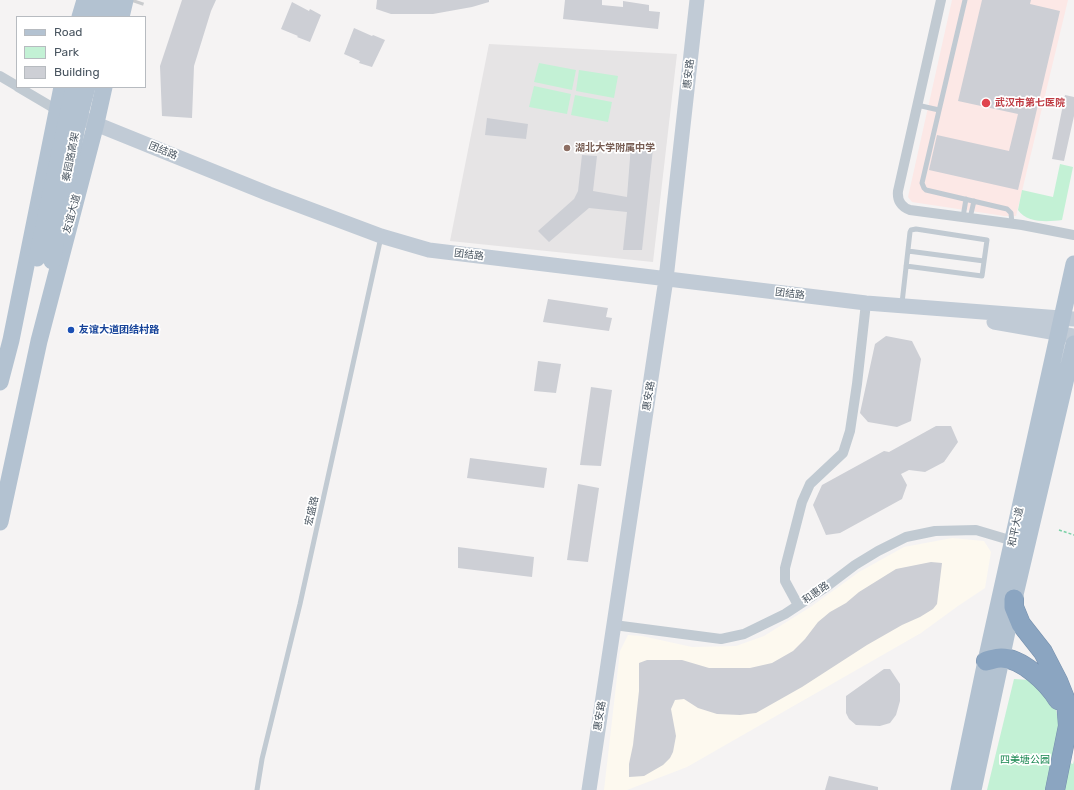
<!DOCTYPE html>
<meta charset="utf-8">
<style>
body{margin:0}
#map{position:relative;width:1074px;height:790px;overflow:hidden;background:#f5f3f3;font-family:Rubik,sans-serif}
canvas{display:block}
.legend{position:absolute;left:16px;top:16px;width:130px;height:72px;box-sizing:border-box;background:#fff;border:1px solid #b7bbc0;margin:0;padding:5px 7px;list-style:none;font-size:12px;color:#4a5661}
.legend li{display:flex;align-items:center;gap:8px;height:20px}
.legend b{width:20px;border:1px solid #b7bbc0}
</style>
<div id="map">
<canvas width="1074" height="790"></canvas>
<ul class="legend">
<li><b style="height:5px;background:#b3c2d1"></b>Road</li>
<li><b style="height:11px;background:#c3f1d5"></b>Park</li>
<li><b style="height:11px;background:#cdcfd5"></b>Building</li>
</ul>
</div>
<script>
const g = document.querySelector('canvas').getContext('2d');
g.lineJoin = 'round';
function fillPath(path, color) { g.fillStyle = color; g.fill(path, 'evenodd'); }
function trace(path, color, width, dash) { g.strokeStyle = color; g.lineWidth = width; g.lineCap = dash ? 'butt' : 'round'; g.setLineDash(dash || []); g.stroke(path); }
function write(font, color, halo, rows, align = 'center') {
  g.font = font + ' Rubik,"Noto Sans SC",sans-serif'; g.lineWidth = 3.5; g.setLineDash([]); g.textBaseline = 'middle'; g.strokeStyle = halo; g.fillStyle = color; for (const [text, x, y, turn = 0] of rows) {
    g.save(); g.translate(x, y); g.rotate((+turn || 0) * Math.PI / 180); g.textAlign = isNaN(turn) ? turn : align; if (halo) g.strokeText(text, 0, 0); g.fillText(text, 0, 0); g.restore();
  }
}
fillPath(new Path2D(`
 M952 538 984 541 991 552 985 588 958 606 921 633 687 767 627 790H604L620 651 628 635 642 636 692 647 736 646 764 636 812 606 859 572 904 547Z`), '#fdf9ef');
fillPath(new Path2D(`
 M489 44 677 54 653 262 450 241Z`), '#e6e4e5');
fillPath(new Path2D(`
 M952 0H1068L1016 216H1004L912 202 908 197Z`), '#fce8e6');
fillPath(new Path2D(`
 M539 63 576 70 572 90 534 82Z
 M579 70 618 76 614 98 576 91Z
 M534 86 571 94 567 114 529 107Z
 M575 95 612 102 608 122 571 115Z
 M1060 164 1073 167 1062 220C1047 222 1027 223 1018 210L1022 190 1053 197Z
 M1014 679 1030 680 1046 694 1056 710 1061 730 1054 757 1073 764 1074 760V790H987Z`), '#c3f1d5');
fillPath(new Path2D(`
 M182 0H216L211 11 194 66 192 118 162 116 160 66Z
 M377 0H489V2L472 7 433 14H391L376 9Z
 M565 0H602V5L623 7V1L649 5V11L660 12 658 29 563 19Z
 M982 0H1031L1030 4 1060 11 1018 190 929 170 937 135 1009 151 1018 114 958 101Z
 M292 2 309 11 310 9 321 15 310 42 297 37 298 36 281 29Z
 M354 28 372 36 373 35 385 40 372 67 359 63 360 61 344 54Z
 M1065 95 1074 97V116L1064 161 1052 159Z
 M487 118 528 124 526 139 485 135Z
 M631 145 653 149 642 250H623L627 212 589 208 549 242 538 231 574 199 578 191 582 155 597 156 593 191 627 197Z
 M548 299 608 308 606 317 612 318 609 331 543 322Z
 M886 336 912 341 921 359 911 421 897 427 868 422 860 413 875 344Z
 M538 361 561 364 556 393 534 391Z
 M591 387 612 390 601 466 580 465Z
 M936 426H951L958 442 944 462 925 472 909 470 901 474 907 485 902 499 840 533 826 535 813 505 822 485 884 451 889 452Z
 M470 458 547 468 544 488 467 478Z
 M578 484 599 488 588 562 567 560Z
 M458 547 534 557 532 577 458 568Z
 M931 562 942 563 937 604 933 609 920 617 902 625 867 645 802 687 756 713 740 715 717 714 698 708 684 699 675 700 671 709 676 736 673 752 670 758 663 765 644 776 629 777V764L633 745 639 691V663L647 660H682L709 668H750L772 663 793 651 805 639 818 622 830 612 846 603 859 592 896 569Z
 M884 669H890L900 684V701L896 715 890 723 880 726 856 725 849 719 846 713V696Z
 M829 776 878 787V790H825Z`), '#cdcfd5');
trace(new Path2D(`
 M135 3 136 0`), '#caccce', 17, [17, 8]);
const highway = new Path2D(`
 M1014 599V607L1021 624 1043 652 1058 681 1066 701 1068 726 1055 790
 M986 661C991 660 996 658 1001 658 1022 658 1048 683 1058 700`);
trace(highway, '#7690ad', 20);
trace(new Path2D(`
 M1059 530 1074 535`), '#7ad0a6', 1.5, [3, 2]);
trace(new Path2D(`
 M965 0 922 183 924 188 926 190 1007 209 1011 213 1012 224
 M917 105 939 110
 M963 217 966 199
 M970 218 974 201
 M908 251 984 261
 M902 303 910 232 911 230 916 229 987 240 982 276 906 266
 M257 790 262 759 300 604 381 237`), '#c1cad2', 5);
trace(new Path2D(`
 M941 0 898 191C897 200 901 207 910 210L1022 225 1074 235
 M0 76 17 86
 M18 87 57 110
 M798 605 785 581V568L802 502 810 484 843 453 850 431 857 384 866 303
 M614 625 721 639 744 634 785 614 826 587 855 565 878 551 906 537 935 531 976 530 1013 541`), '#c1cad2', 10);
trace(new Path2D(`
 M86 120 269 194 381 236 429 250 866 303 1074 319
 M994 322 1074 336
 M589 790 666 279 697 0`), '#c1cbd6', 15);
trace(new Path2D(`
 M80 17 85 0
 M93 17 97 0
 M105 17 110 0
 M121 17 125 0
 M0 382 11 340 62 87
 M0 522 39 341 96 123 104 87
 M959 790 986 661 1074 264
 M973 790 1014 599 1074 344`), '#b3c2d1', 17);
trace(highway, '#8ba5c1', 19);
trace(new Path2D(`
 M37 258 74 87
 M52 261 77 126 87 87`), '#b3c2d1', 17);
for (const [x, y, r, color] of [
 [986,103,5,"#e0444e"],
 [567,148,4,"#8d6e63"],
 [71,330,4,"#1a4fb4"]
]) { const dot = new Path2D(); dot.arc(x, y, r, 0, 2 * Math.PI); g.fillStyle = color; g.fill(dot); trace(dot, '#fff', 1.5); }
write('10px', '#4a5661', '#fff', [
 ["惠安路",689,74,-84],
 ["团结路",163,151,22],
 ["秦园路高架",71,157,-79],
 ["友谊大道",72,214,-75],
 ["团结路",469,255,7],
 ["团结路",790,294,7],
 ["惠安路",649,396,-81],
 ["宏盛路",312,511,-77],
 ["和平大道",1016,527,-78],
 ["和惠路",816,593,-35],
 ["惠安路",600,716,-81]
]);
write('bold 10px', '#be3a42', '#fff', [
 ["武汉市第七医院",995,103]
], 'left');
write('bold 10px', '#785e54', '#fff', [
 ["湖北大学附属中学",575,148]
], 'left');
write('bold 10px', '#164399', '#fff', [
 ["友谊大道团结村路",79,330]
], 'left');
write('10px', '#17864f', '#fff', [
 ["四美塘公园",1025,760]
]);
</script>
